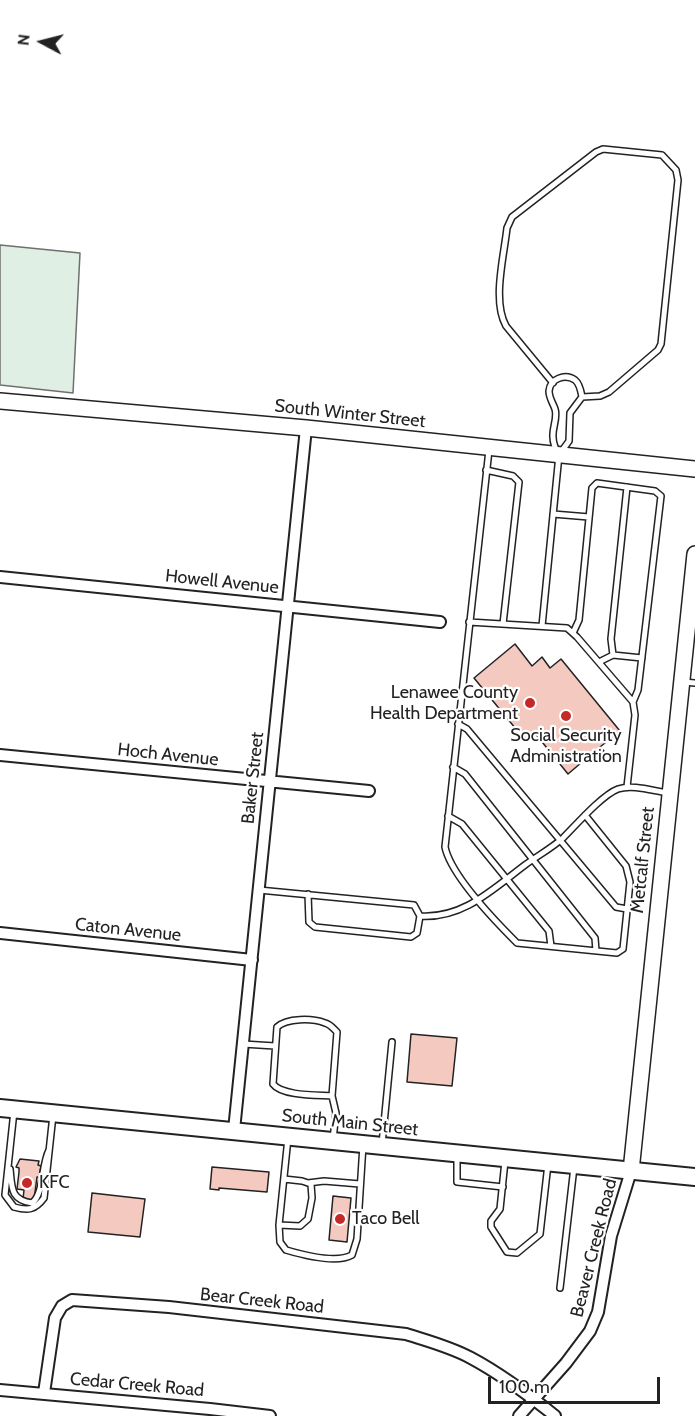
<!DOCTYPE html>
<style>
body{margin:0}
#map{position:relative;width:695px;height:1416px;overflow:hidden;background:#fff;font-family:Cabin,sans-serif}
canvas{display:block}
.north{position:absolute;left:12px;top:12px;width:60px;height:60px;-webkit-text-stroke:4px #fff;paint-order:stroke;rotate:277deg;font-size:16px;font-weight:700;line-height:24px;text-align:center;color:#222}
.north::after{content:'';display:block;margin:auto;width:21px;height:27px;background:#222;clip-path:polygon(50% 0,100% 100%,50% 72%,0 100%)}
.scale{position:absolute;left:488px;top:1377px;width:172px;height:27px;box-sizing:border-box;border:3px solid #222;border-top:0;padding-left:8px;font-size:18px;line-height:21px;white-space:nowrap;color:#222;-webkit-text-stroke:4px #fff;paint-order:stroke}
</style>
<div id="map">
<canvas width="695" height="1416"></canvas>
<div class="north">N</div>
<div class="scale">100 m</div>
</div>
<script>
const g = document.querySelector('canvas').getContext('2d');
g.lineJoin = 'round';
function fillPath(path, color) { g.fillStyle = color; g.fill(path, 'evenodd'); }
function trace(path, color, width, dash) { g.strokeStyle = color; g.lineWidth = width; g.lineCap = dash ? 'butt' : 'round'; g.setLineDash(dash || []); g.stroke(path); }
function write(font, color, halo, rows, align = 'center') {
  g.font = font + ' Cabin,sans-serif'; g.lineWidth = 4.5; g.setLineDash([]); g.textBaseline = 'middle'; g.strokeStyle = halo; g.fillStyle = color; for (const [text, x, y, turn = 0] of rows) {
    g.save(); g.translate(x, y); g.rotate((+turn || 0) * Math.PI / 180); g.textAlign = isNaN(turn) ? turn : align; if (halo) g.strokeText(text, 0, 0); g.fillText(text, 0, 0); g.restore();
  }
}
const green = new Path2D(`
 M0 245 80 253 73 393 0 385Z`);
fillPath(green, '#e0efe3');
trace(green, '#6f6f6f', 1.5);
const building = new Path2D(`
 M515 644 532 666 542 657 550 668 561 659 620 731 600 747 604 751 592 761 588 757 568 774 534 732 525 740 474 678Z
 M411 1034 457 1038 452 1086 407 1082Z
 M20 1159 39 1161 38 1165 41 1166 39 1177H37L34 1200 23 1199 24 1190 17 1189 19 1172V1168L16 1167Z
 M212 1167 269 1172 267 1192 219 1188V1190L210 1189Z
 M92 1193 145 1199 140 1237 88 1232Z
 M333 1196 351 1198 347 1242 329 1240Z`);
fillPath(building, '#f3c9c0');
trace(building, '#222', 1.5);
const lane = new Path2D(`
 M553 383 506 326C492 301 504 256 507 228L512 217 596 152 603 149 662 155 676 170 678 180 661 344 658 350 609 392 600 396 582 397
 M489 450 445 847C451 876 495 921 517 943L617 953 623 949 630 882 626 866 585 815
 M486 470 513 476 519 482 503 624
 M553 514 589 517
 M469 622 567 628 577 637 633 702 635 715 627 787
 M542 626 559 455C556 450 553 443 553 437 552 428 558 418 555 409 553 403 549 398 549 391 550 379 565 373 575 380 580 384 581 392 582 397L570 413 569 441 561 452
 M573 633 579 620 592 488 597 483 655 491 661 496 638 690 633 702
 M613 655 611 639 627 487
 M599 662 613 655 642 658
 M683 682 695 683
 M458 724 467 729 616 907 627 909
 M453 767 465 774 595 938 596 951
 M448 816 462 824 549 931 551 946
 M259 890 414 905 420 916C463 919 493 889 525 865 537 856 552 848 563 838 576 825 602 795 618 789 633 784 653 791 668 793
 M308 894 309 922 315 927 411 937 417 933 420 916
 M243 1044 275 1046
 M332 1096C317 1095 282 1096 273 1084L277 1027C287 1018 312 1018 325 1023 330 1024 334 1029 337 1032L332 1096 336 1113 333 1139
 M14 1111 5 1195 14 1207C28 1211 35 1210 44 1198L53 1115
 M288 1138 279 1225 280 1242 286 1250C303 1255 336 1264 352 1255L357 1239 363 1145
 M382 1144 392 1042
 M457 1157V1182L503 1187
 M505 1161 500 1209 491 1221V1227L507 1252 517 1253 540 1234 548 1164
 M10 1169C12 1187 10 1200 32 1203 44 1194 41 1166 49 1150
 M308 1183 324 1181 360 1184
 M279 1225 300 1226 308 1219 312 1198 311 1184 302 1181 284 1179
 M560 1288 574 1167`);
const street = new Path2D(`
 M0 577 440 622
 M0 755 369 791
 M0 933 252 960
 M234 1130 306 428
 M0 1390 210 1409 270 1416
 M44 1393 55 1318 62 1306 72 1300 169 1307 406 1334C428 1341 451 1347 471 1358 501 1374 529 1395 555 1416
 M519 1416 566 1363 590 1331 598 1312 611 1236 631 1171`);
const secondary = new Path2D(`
 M0 401 306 428 695 469
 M631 1171 695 554`);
const primary = new Path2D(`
 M0 1108 695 1177`);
trace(lane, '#222', 8);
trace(street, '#222', 14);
trace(secondary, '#222', 18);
trace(primary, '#222', 20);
trace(lane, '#fff', 5);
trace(street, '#fff', 10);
trace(secondary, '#fff', 15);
trace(primary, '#fff', 16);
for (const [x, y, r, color] of [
 [530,703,6,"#c62828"],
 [566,716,6,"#c62828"],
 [27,1183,6,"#c62828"],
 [340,1219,6,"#c62828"]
]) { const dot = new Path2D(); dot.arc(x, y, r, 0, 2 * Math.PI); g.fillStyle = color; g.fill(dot); trace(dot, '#fff', 2); }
write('18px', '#222', '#fff', [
 ["South Winter Street",350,414,6],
 ["Howell Avenue",222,582,6],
 ["Hoch Avenue",168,755,6],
 ["Baker Street",253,778,-84],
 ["Metcalf Street",643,860,-84],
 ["Caton Avenue",128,930,6],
 ["South Main Street",350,1123,6],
 ["Beaver Creek Road",594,1248,-76],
 ["Bear Creek Road",262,1301,6],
 ["Cedar Creek Road",137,1385,5]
]);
write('18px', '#222', '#fff', [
 ["Lenawee County",518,693,"right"],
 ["Health Department",518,714,"right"],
 ["Social Security",566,736,"center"],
 ["Administration",566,757,"center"],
 ["KFC",39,1183],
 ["Taco Bell",352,1219]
], 'left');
</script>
